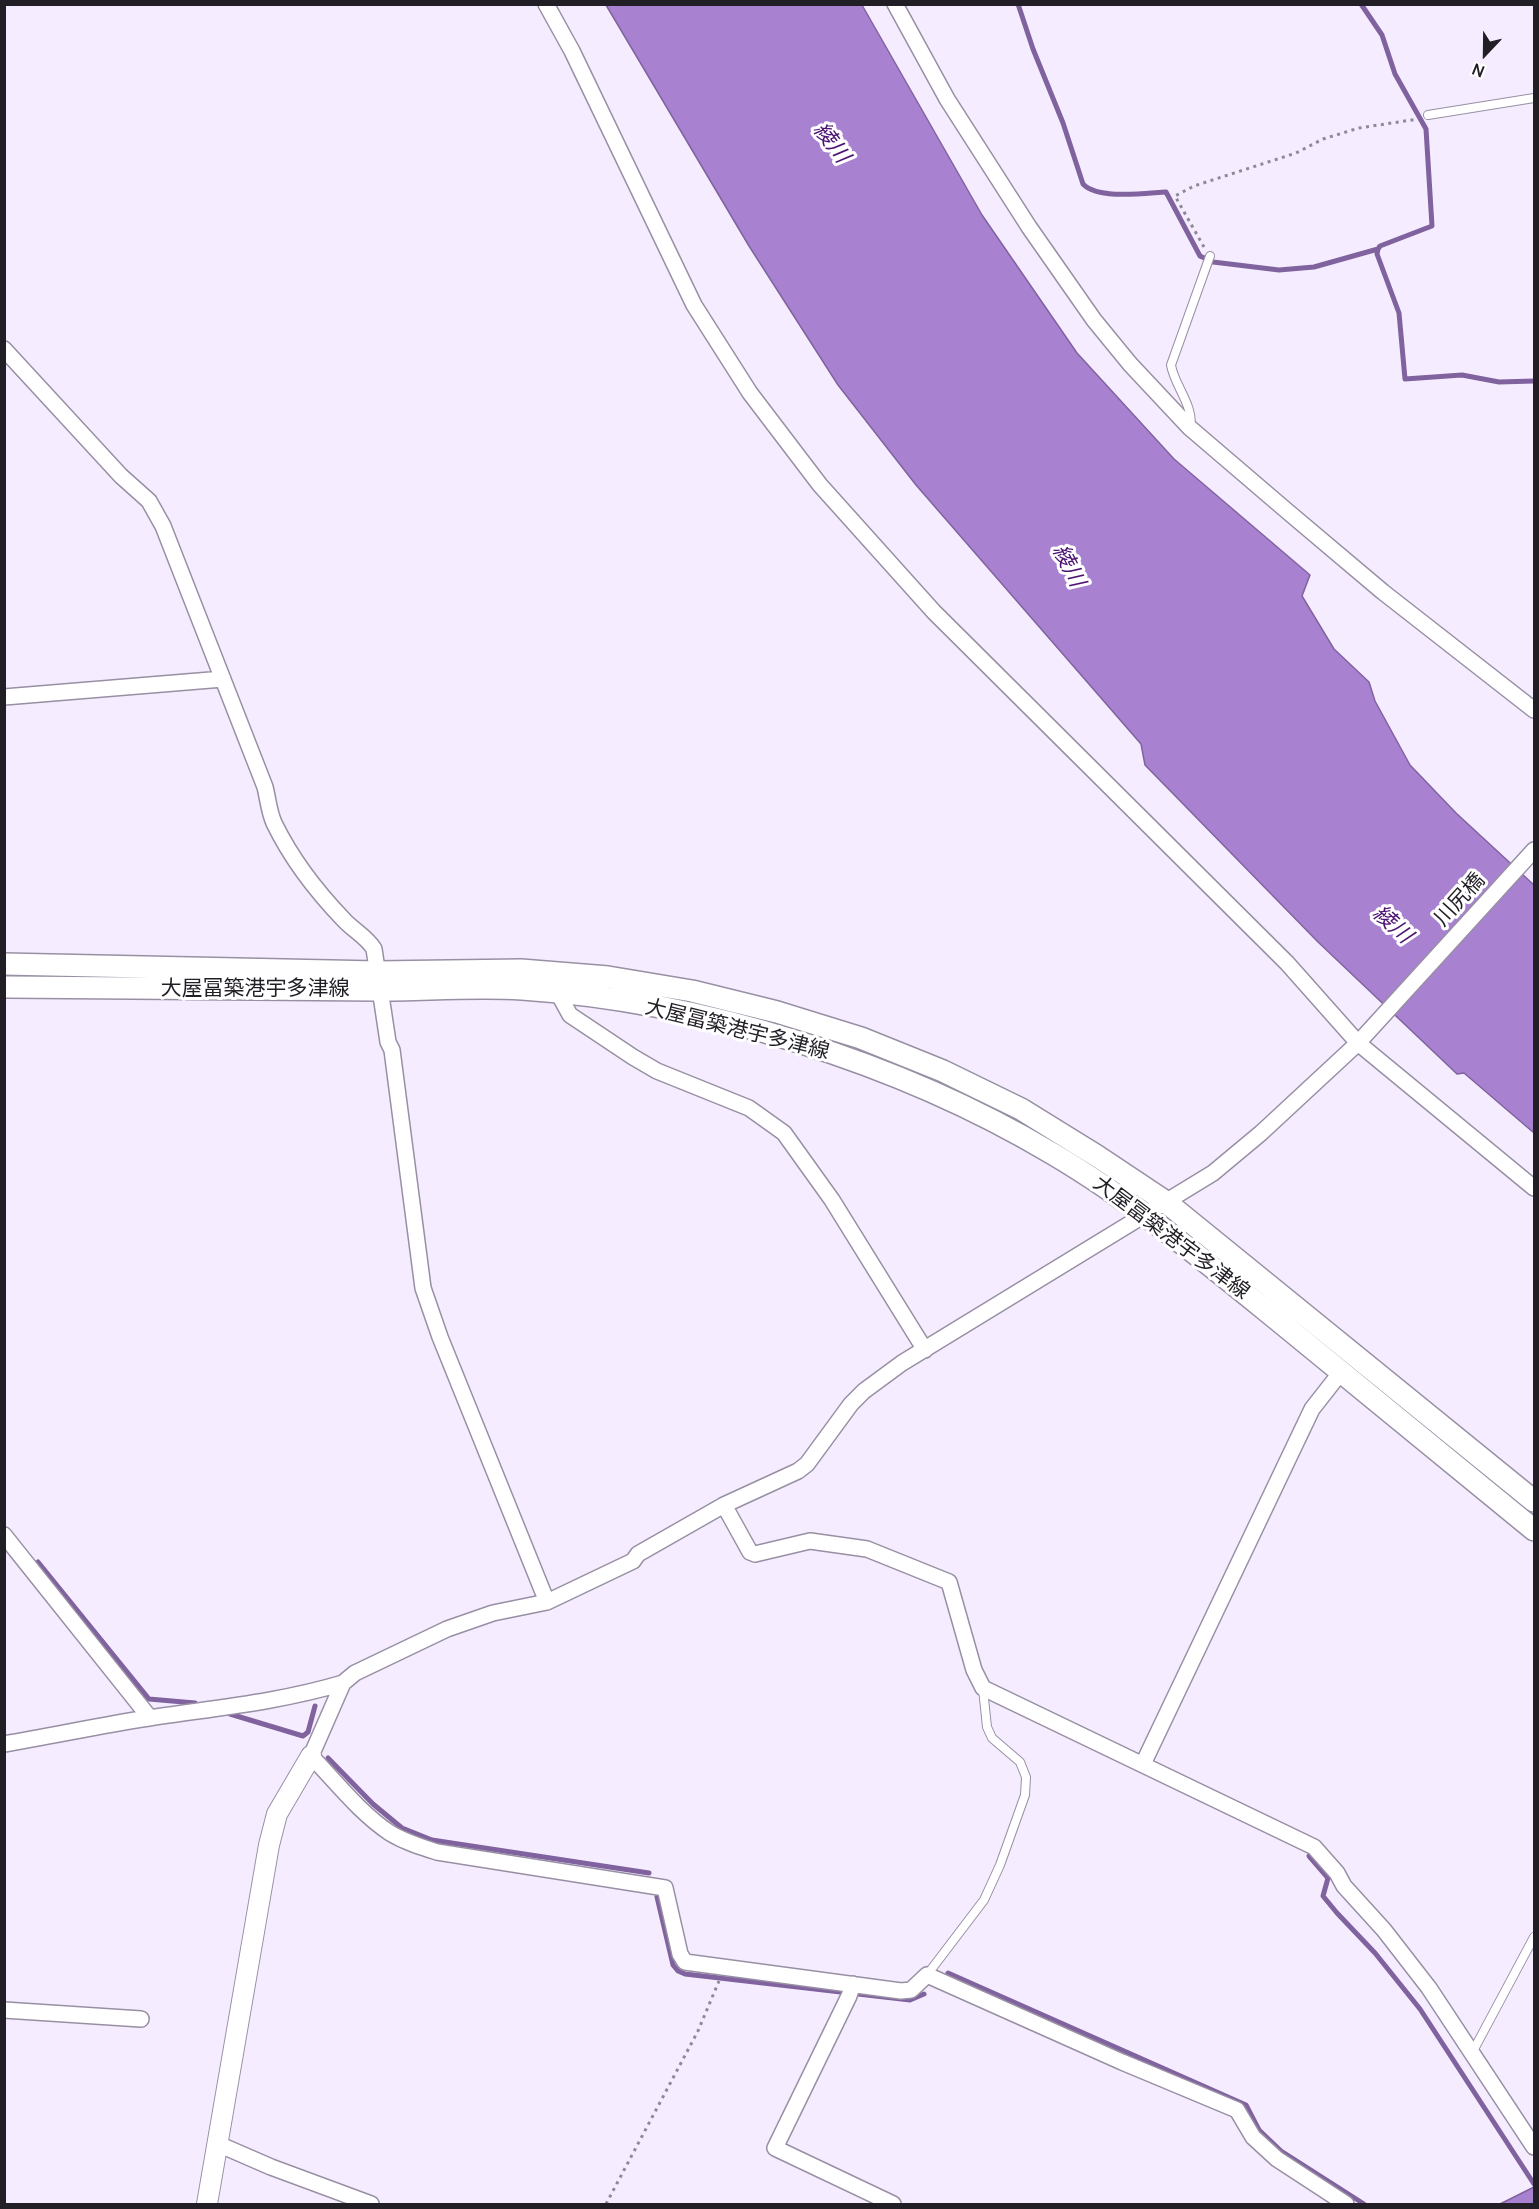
<!DOCTYPE html>
<meta charset="utf-8">
<style>
body{margin:0}
#map{position:relative;width:1539px;height:2209px;overflow:hidden;background:#f5edff;font-family:Manrope,sans-serif}
canvas{display:block}
.frame{position:absolute;inset:0;border:6px solid #221e26;pointer-events:none}
.north{position:absolute;left:1455px;top:24px;width:60px;height:60px;-webkit-text-stroke:4px #fff;paint-order:stroke;rotate:202deg;font-size:16px;font-weight:700;line-height:24px;text-align:center;color:#221e26}
.north::after{content:'';display:block;margin:auto;width:21px;height:27px;background:#221e26;clip-path:polygon(50% 0,100% 100%,50% 72%,0 100%)}
</style>
<div id="map">
<canvas width="1539" height="2209"></canvas>
<div class="frame"></div>
<div class="north">N</div>
</div>
<script>
const g = document.querySelector('canvas').getContext('2d');
g.lineJoin = 'round';
function fillPath(path, color) { g.fillStyle = color; g.fill(path, 'evenodd'); }
function trace(path, color, width, dash) { g.strokeStyle = color; g.lineWidth = width; g.lineCap = dash ? 'butt' : 'round'; g.setLineDash(dash || []); g.stroke(path); }
function write(font, color, halo, rows, align = 'center') {
  g.font = font + ' Manrope,"Noto Sans JP",sans-serif'; g.lineWidth = 6; g.setLineDash([]); g.textBaseline = 'middle'; g.strokeStyle = halo; g.fillStyle = color; for (const [text, x, y, turn = 0] of rows) {
    g.save(); g.translate(x, y); g.rotate((+turn || 0) * Math.PI / 180); g.textAlign = isNaN(turn) ? turn : align; if (halo) g.strokeText(text, 0, 0); g.fillText(text, 0, 0); g.restore();
  }
}
const water = new Path2D(`
 M606 5H862L982 215 1077 353 1174 459 1310 575 1302 596 1334 649 1369 682 1375 701 1410 765 1456 813 1534 885V1133L1464 1073 1457 1074 1318 942 1145 765 1141 744 916 485 838 385 749 246Z
 M1534 2187V2204H1500Z`);
fillPath(water, '#a881d1');
trace(water, '#80639e', 1.5);
trace(new Path2D(`
 M1018 4 1033 49 1063 123 1083 184C1098 200 1146 193 1166 192L1200 256 1213 262 1279 270 1314 267 1378 249 1380 246 1432 226 1426 129 1395 74 1382 35 1361 4
 M1378 249 1377 254 1399 313 1405 379 1462 375 1499 382 1534 381
 M38 1562 149 1699 195 1703
 M230 1714 303 1736 308 1732 315 1706
 M328 1758 373 1804 402 1828 432 1840 649 1873
 M1309 1856 1328 1878 1323 1896 1337 1913 1375 1953 1420 2009 1534 2184
 M657 1897 673 1965 678 1971 685 1974 910 2000 924 1994
 M948 1973 1246 2105 1259 2130 1281 2151 1364 2204`), '#80639e', 5);
const service = new Path2D(`
 M1428 115 1534 98
 M1190 428C1195 407 1174 385 1171 365L1210 256
 M927 1975 984 1900 1000 1865 1025 1795 1026 1777 1020 1762 992 1738 987 1727 983 1689
 M1472 2053 1534 1937`);
const minor = new Path2D(`
 M546 4 572 51 694 305 750 393 820 485 934 612 1287 963 1358 1043 1534 1188
 M895 4 947 99 1029 227 1094 320 1130 364 1190 428 1287 511 1383 592 1534 710
 M4 349 121 476 149 501 163 526 265 787C268 799 269 812 274 823 291 858 317 892 344 920 353 930 367 937 374 949L388 1042 392 1050 423 1288 440 1337 547 1602
 M4 697 223 679
 M558 993 570 1015 633 1057 657 1071 749 1108 784 1133 832 1200 925 1350
 M724 1505 750 1552 755 1554 810 1541 867 1549 949 1582 974 1670 983 1688 1314 1847 1337 1873 1344 1886 1384 1930 1429 1988 1534 2147
 M4 1535 150 1718
 M4 1744C53 1736 101 1725 149 1718 214 1708 280 1702 343 1683
 M1143 1764 1312 1409 1341 1372
 M853 1984 849 1996 775 2148 893 2204
 M4 2010 141 2019
 M218 2144 271 2167 371 2204
 M1346 2204 1277 2159 1253 2137 1237 2110 1122 2062 927 1975 911 1990 901 1991 685 1962 680 1954 665 1888 437 1852C421 1847 405 1842 390 1833 360 1813 336 1782 311 1756L343 1683 355 1673 447 1629 493 1613 547 1602 633 1561 638 1554 724 1505 798 1471 807 1464 851 1404 864 1391 902 1363 1213 1173 1261 1133 1358 1043 1534 850`);
const tertiary = new Path2D(`
 M207 2204 269 1845 277 1814 311 1756`);
const secondary = new Path2D(`
 M4 964 377 972 521 970 608 977 692 991 777 1012 861 1038 943 1071 1021 1109 1097 1156 1166 1202 1534 1501
 M4 987C129 988 254 990 378 990 426 990 475 986 522 989 702 1001 899 1062 1053 1154 1136 1203 1210 1265 1285 1326 1368 1394 1451 1462 1534 1530`);
trace(service, '#998fa4', 10);
trace(minor, '#998fa4', 18);
trace(tertiary, '#998fa4', 22);
trace(secondary, '#998fa4', 24);
trace(new Path2D(`
 M1204 247 1175 196 1194 186 1296 153 1323 139 1359 128 1418 119
 M606 2204 698 2031 719 1981`), '#8f8996', 3, [3, 4.5]);
trace(service, '#fff', 8);
trace(minor, '#fff', 15);
trace(tertiary, '#fff', 20);
trace(secondary, '#fff', 21);
write('21px', '#221e26', '#fff', [
 ["川尻橋",1460,900,-48],
 ["大屋冨築港宇多津線",255,989],
 ["大屋冨築港宇多津線",737,1030,14],
 ["大屋冨築港宇多津線",1171,1238,37]
]);
write('italic 22px', '#4c1373', '#fff', [
 ["綾川",831,143,53],
 ["綾川",1068,566,63],
 ["綾川",1392,925,42]
]);
</script>
